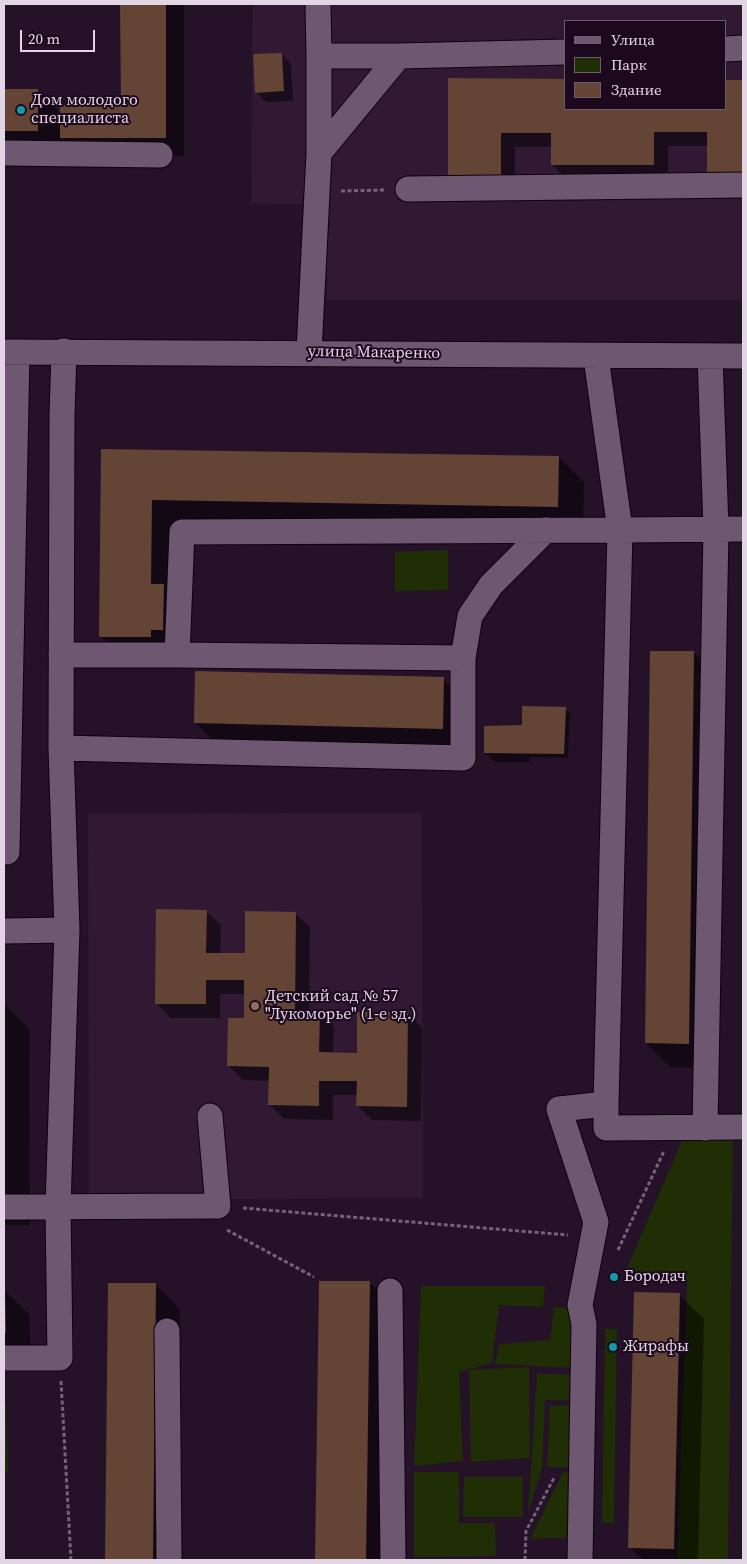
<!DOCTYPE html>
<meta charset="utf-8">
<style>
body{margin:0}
#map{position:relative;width:747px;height:1564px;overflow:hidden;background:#251228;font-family:"Source Serif 4",serif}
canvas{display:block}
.frame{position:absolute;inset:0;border:5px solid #e2d5e4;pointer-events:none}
.legend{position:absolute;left:564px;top:20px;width:162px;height:90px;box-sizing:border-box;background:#1c091e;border:1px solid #6b5b6d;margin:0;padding:6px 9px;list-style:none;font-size:15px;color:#e2d5e4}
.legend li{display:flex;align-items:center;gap:10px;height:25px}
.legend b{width:25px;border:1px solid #6b5b6d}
.scale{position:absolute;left:20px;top:30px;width:75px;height:22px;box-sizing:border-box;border:2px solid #e2d5e4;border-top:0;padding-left:6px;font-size:15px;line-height:18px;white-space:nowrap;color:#e2d5e4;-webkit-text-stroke:4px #1c091e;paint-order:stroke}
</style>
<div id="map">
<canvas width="747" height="1564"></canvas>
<div class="frame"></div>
<ul class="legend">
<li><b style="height:6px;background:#6e5771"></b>Улица</li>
<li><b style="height:14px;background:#1f2e04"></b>Парк</li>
<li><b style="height:14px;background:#634435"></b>Здание</li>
</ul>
<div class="scale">20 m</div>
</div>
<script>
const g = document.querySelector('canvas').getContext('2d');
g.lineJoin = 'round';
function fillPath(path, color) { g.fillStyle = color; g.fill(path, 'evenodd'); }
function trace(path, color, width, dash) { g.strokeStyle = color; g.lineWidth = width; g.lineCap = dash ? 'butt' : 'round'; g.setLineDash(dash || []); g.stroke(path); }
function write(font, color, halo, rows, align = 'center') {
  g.font = font + ' "Source Serif 4",serif'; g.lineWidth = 4; g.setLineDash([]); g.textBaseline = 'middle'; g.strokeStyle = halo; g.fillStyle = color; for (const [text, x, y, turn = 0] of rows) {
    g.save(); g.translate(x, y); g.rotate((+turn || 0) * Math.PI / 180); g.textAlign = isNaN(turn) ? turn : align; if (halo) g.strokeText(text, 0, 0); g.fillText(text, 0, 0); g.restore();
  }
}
fillPath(new Path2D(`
 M253 4H743V300H327L326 205 251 203ZM566 21H726V109H566Z
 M422 813 423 1198 89 1200 88 814Z`), '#311934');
fillPath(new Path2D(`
 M448 550V590L395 591V552Z
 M684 1136H733L728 1560H677L687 1283 624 1275Z
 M421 1286H545L543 1307 499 1305 492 1363 459 1372 463 1461 414 1466Z
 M554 1307 596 1309 593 1369 495 1364 499 1344 550 1340Z
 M605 1329H617L614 1523 602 1522Z
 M529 1367 530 1458 471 1462 469 1370Z
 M537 1374 577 1375V1401L545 1400 542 1468 528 1514Z
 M573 1405 571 1467H547L550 1406Z
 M4 1406H6L8 1472H4Z
 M414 1472H459V1523H495L496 1556 414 1557Z
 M563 1472 576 1473V1537L530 1539Z
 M464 1477H523V1517H463Z`), '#1f2e04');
fillPath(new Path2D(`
 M122 4H184V156H80L62 138V155L4 156V91L37 90 61 114 122 105Z
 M282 54 291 64 293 101 266 102 256 92Z
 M450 79 566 109H726V81H743V195L708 146H668V179H567L552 165V147H515V197H464Z
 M102 451 559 457 584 482 583 531 176 524 188 655 125 661 100 636Z
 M694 653 719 677 713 1068 670 1067 646 1043Z
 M443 679 468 703 467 753 220 747 195 723Z
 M565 709 570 713 568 758 530 757V762H495L485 753 523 726Z
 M206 911 221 925 220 954 246 955 295 913 310 927 309 1012H319L334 1027 333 1054H358L408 1013 422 1028 421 1121 372 1120 358 1106V1095H333V1120L284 1119 269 1104 270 1081 243 1080 229 1066 245 1019V994H220V1018H171L156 1003Z
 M4 1004 29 1029 30 1225H4Z
 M320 1282 370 1283 394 1307 391 1560H317Z
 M109 1284 156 1285 180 1309 178 1560H106Z
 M4 1290 29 1314 31 1357H4Z
 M679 1295 704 1319 698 1560H643L629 1547Z`), '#0007');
fillPath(new Path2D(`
 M120 4H166V138H60V105L121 104Z
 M282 53 284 91 255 93 253 54Z
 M448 78 566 79V109H726V80H743V182L707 181V132H654V165H551V133H501V183H448Z
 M4 89H38V131H4Z
 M101 449 559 456 558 507 152 500 151 584H164L163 630H151V637H99Z
 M650 651H694L689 1044 645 1043Z
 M195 671 444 677 443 729 194 723Z
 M522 706 566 707 564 754 484 753V726L522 725Z
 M156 909 207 910 206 953H245V911L296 912 295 1011H320L319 1052 357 1053V1012H408L407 1107 356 1106 357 1081H319V1106L268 1105 269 1067 227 1066 228 1018H244V980H206V1004H155Z
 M319 1281H370L366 1560H315Z
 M108 1283H156L153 1560H105Z
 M4 1292H5L6 1333H4Z
 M634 1292 680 1293 674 1549 628 1548Z`), '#634435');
const minor = new Path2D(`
 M318 4 319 56
 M726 49 743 48
 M399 56 566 52
 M4 153 160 155
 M408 189 743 185
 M4 352 743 356
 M309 352 319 153 399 56H319V153
 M743 529 620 530 606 1104V1128L743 1127
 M61 655H177L182 532 620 530 596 357
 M177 655 463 658 470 616 491 585 546 530
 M61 748 463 758V658
 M7 852 17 352
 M4 931 67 930
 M705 1128 716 529 710 356
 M4 1207 218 1206 210 1116
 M390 1291 393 1560
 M167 1331 169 1560
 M4 1358H60L58 1206 67 930 61 748 62 416 64 351
 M580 1560 584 1324 580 1305 596 1222 559 1109 606 1104`);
trace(minor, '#0e0110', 27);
trace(new Path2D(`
 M341 191 385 190
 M243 1208 568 1235
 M227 1230 314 1277
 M618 1250 664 1151
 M61 1381 71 1560
 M525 1560 526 1531 555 1476`), '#756477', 3, [4, 2.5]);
trace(minor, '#6e5771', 25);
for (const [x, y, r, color] of [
 [21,110,5,"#0f9aa8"],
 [255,1006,5,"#8d6e63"],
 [614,1277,5,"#0f9aa8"],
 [613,1347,5,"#0f9aa8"]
]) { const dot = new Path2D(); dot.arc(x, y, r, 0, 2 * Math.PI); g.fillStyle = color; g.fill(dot); trace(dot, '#1c091e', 2); }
write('16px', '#e2d5e4', '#1c091e', [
 ["Дом молодого",31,101],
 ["специалиста",31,119],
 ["Детский сад № 57",265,997],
 ["\"Лукоморье\" (1-е зд.)",265,1015],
 ["Бородач",624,1277],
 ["Жирафы",623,1347]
], 'left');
write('16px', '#e2d5e4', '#1c091e', [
 ["улица Макаренко",374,353,1]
]);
</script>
